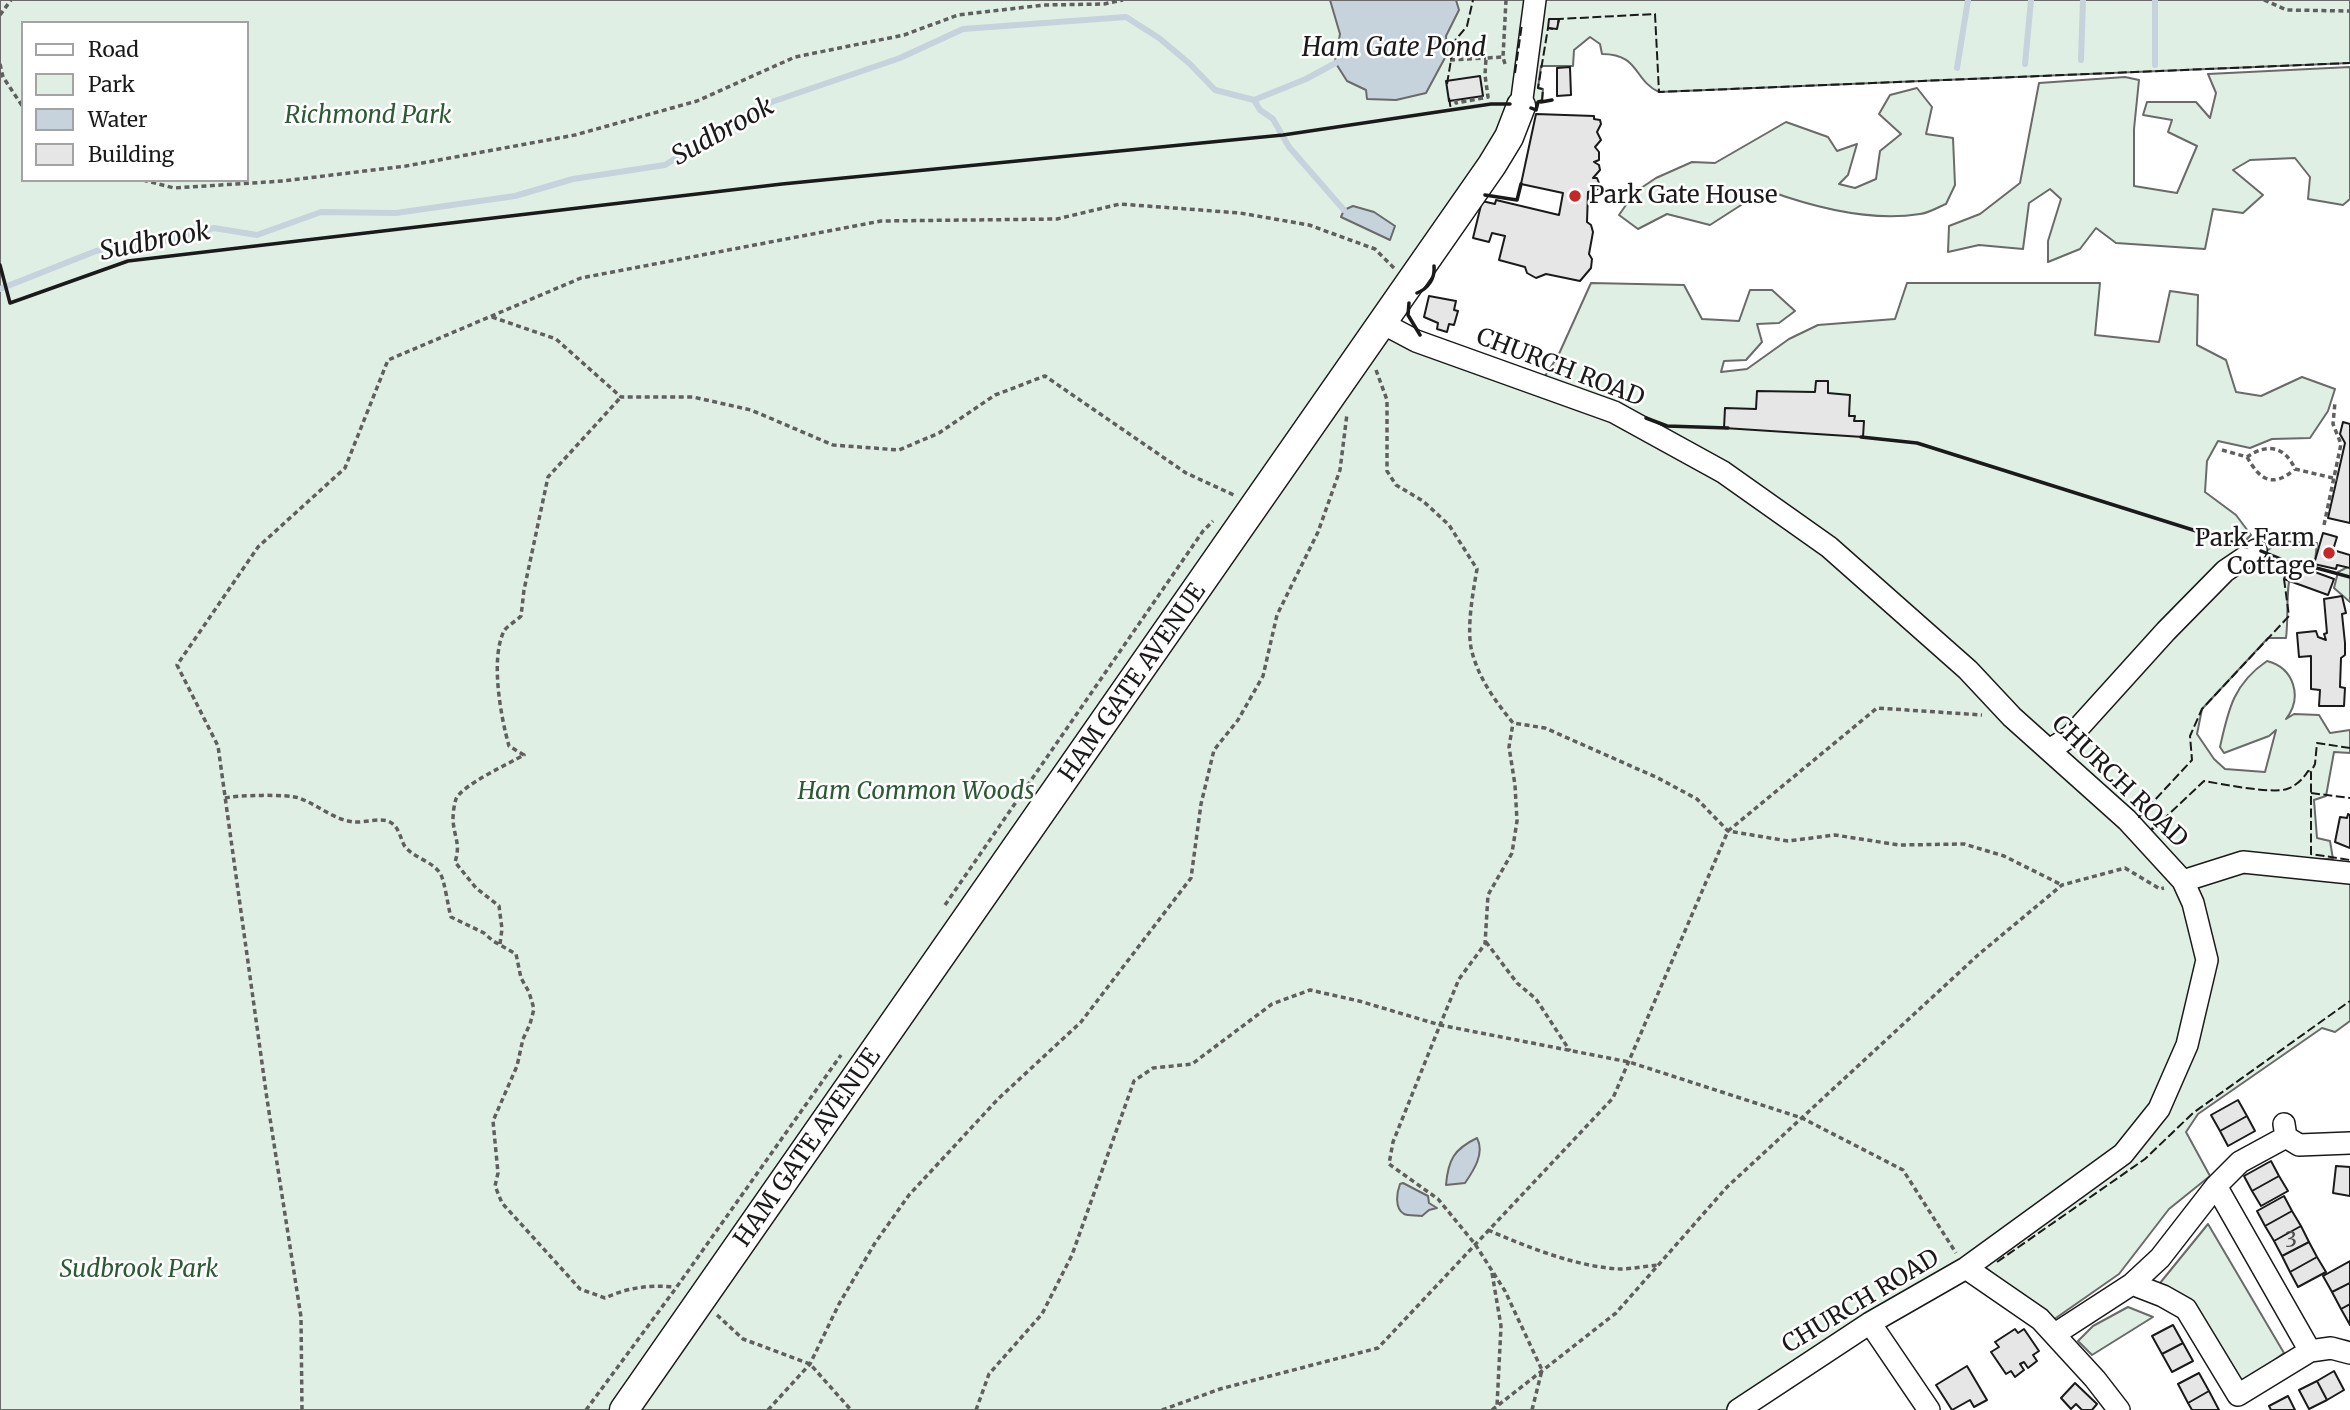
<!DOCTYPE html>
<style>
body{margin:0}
#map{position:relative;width:2350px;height:1410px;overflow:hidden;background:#fff;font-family:Merriweather,serif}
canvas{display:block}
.legend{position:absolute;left:21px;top:21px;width:228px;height:161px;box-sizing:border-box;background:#fff;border:2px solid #a3a3a3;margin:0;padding:9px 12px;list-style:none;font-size:21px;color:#1a1a1a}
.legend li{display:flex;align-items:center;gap:14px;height:35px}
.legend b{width:35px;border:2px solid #a3a3a3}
</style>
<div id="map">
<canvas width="2350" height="1410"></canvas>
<ul class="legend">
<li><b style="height:9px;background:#fff"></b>Road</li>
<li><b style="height:19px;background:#e0efe3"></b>Park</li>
<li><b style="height:19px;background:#c6d2dc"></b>Water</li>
<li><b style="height:19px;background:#e6e6e6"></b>Building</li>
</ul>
</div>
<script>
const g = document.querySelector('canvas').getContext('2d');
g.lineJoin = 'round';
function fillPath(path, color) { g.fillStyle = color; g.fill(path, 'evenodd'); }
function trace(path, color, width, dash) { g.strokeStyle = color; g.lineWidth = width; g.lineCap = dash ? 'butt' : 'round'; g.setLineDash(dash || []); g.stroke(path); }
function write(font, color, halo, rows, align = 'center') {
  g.font = font + ' Merriweather,serif'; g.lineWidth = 5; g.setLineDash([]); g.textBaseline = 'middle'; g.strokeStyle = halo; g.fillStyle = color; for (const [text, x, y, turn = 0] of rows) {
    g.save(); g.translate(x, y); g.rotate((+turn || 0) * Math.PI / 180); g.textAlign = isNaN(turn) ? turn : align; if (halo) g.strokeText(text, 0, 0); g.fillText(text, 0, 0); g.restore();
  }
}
const green = new Path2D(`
 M0 0H2350V63L1659 92C1633 80 1640 54 1602 54L1600 44 1590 37 1574 50 1573 66H1541L1538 88 1543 89 1542 101 1538 102 1536 110 1521 106 1383 323 1539 385 1558 356 1591 283 1684 285 1702 319 1739 321 1750 290H1772L1795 311 1779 323 1757 324 1762 342 1746 360 1724 361 1721 372 1747 369 1789 339 1818 325 1895 319 1907 283H2100L2095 335 2159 342 2170 291 2198 295 2197 345 2226 360 2236 392 2261 396 2302 377 2335 389 2328 411 2310 438 2272 439 2250 448 2218 441 2207 461 2205 492 2236 515 2251 535 2241 545 2264 553 2280 541 2317 543 2314 570 2292 567C2285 590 2289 614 2286 638H2268L2202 709 2197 734 2214 759 2225 769 2265 772 2276 730 2269 736 2224 753 2220 747C2228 711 2233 684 2267 661 2294 668 2303 697 2286 719L2294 714 2319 715 2330 733 2350 730V753L2334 752 2326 796 2314 800 2317 838 2330 841 2333 859H2323L2350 869V1021L2335 1032 2322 1028 2198 1114 2186 1132 2210 1176 2169 1209 2119 1274 2053 1320 1977 1261 1742 1410H0ZM23 23H247V180H23Z
 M2350 67V199L2343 205 2308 199 2310 177 2295 158 2250 160 2233 170 2263 195 2243 213 2213 209 2205 249 2116 243 2096 228 2080 249 2048 262V241L2061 199 2050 189 2029 203 2023 249 1979 245 1948 252 1949 226 1980 214 2020 183 2039 83 2125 77 2139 80 2134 129V186L2177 193 2197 146 2168 132 2172 120 2143 115 2147 102H2196L2210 118 2216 93 2208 74Z
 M1917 88 1932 107 1926 134 1953 138 1955 185 1946 204C1938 207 1929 213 1920 214 1870 222 1816 208 1769 191L1752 198 1710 225 1667 214 1638 229 1619 215 1635 192 1656 178 1692 162 1715 163 1786 122 1828 137 1837 151 1857 144 1848 175 1839 184 1855 188 1876 179 1880 151 1901 134 1879 114 1890 95Z
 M2350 566V602L2334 588 2338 572Z
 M2208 1224 2284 1353 2240 1386 2156 1288Z
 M2128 1307 2153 1317 2092 1355 2078 1341 2093 1326Z`);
fillPath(green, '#e0efe3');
trace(green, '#6a6a6a', 2);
const water = new Path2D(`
 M1330 0H1456L1459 10 1446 36 1447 54 1426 93 1396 100 1367 99 1366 90 1347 81 1335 62 1340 34Z
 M1353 206 1374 212 1395 226 1390 240 1341 217 1344 210Z
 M1477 1138C1485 1153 1474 1170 1465 1183L1446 1185C1448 1160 1454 1149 1477 1138Z
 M1403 1183 1428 1196 1429 1203 1437 1208 1429 1210 1422 1216C1417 1215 1408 1216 1404 1214 1394 1208 1397 1192 1400 1184Z`);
fillPath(water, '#c6d2dc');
trace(water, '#6a6a6a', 2);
trace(new Path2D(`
 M2155 0V65
 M2081 60 2083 0
 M2025 64 2031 0
 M1957 68 1968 0
 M1254 100 1260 110 1273 119 1289 147 1344 210
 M0 289 96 251 161 242 214 228 257 235 321 212 396 213 515 196 573 179 665 165 760 106 900 58 963 29 1126 17 1159 38 1190 64 1215 90 1254 100 1306 79 1343 59`), '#c6d2dc', 6);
const building = new Path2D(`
 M1549 19H1559L1557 29 1548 28Z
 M1570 67 1571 95 1557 96V68Z
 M1480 76 1483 96 1449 101 1446 81Z
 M1536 114 1594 116V119L1600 120 1601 124 1597 132 1601 140 1595 147 1599 152V160L1594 162 1599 165 1600 170 1593 178H1597L1599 183 1598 189 1588 192 1587 222 1591 225 1593 232 1589 254 1592 259 1591 268 1580 281 1546 274 1536 278 1527 273 1525 267 1499 260 1505 236 1492 233 1489 242 1473 238 1482 201 1495 204 1496 200 1559 215 1563 193 1521 184Z
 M1429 296 1456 301 1454 310 1458 311 1454 325 1449 324 1447 332 1437 329 1438 323 1424 317Z
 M1816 381H1828V393L1850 395 1849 416H1855L1854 421H1864L1863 437 1724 428 1725 408 1756 409 1757 391 1815 392Z
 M2343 422 2350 424V523L2328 518 2345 443 2340 434Z
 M2323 533 2337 537 2333 550 2350 555V568L2337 565 2336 569 2314 564Z
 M2290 563 2334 579 2328 595 2284 579Z
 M2342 596 2346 613 2342 614 2345 643V655L2341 658 2340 687 2345 688 2344 706H2319L2320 690 2311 689V656L2299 657 2297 633 2316 631 2318 637 2326 640 2324 634 2327 633 2324 599Z
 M2348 814 2350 815V848L2335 842 2340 817 2347 818Z
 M2238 1100 2247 1116 2220 1131 2211 1115Z
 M2247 1116 2255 1131 2228 1146 2220 1131Z
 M2271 1161 2279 1176 2252 1191 2244 1176Z
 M2336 1166 2350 1167V1196L2333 1193Z
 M2279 1176 2288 1191 2261 1206 2252 1191Z
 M2284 1196 2292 1211 2265 1226 2257 1211Z
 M2292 1211 2301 1226 2274 1241 2265 1226Z
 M2301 1226 2309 1242 2282 1256 2274 1241Z
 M2309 1242 2317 1257 2290 1272 2282 1256Z
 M2317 1257 2326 1272 2298 1287 2290 1272Z
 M2350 1261V1283L2332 1292 2323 1276Z
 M2350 1283V1304L2341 1309 2332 1292Z
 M2350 1304V1325L2341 1309Z
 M2173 1325 2183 1343 2162 1354 2152 1336Z
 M2015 1329 2018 1333 2024 1329 2039 1351 2033 1355 2037 1361 2028 1368 2024 1362 2020 1364 2024 1370 2015 1377 2011 1371 2006 1374 1991 1352 1999 1347 1995 1342Z
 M2183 1343 2193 1361 2172 1372 2162 1354Z
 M1967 1366 1987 1400 1974 1407 1970 1400 1952 1410 1936 1385Z
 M2334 1371 2344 1390 2327 1400 2317 1381Z
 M2199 1373 2209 1391 2188 1403 2178 1384Z
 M2317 1381 2327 1400 2309 1409 2299 1390Z
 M2075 1383 2097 1404 2092 1410H2082L2076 1404 2071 1409 2061 1398Z
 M2209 1391 2219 1410H2192L2188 1403Z
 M2288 1396 2295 1410H2271L2269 1406Z`);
fillPath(building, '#e6e6e6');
trace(building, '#1a1a1a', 2);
const minor = new Path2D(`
 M1521 106 1535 0
 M1382 323 1416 341 1614 412 1723 472 1829 547 1968 670 2012 717 2127 820 2183 881 2193 903 2207 960 2187 1045 2159 1109 2123 1154 1966 1268 1870 1323 1738 1410
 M2049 750 2071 736 2166 631 2225 571 2256 550
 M2183 881 2243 862 2350 873
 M2286 1137 2299 1145 2350 1143
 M2216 1186 2310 1351
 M1966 1268 2040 1319 2095 1379 2119 1410
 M2132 1284 2163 1296 2186 1309 2238 1395 2310 1351 2331 1348 2350 1353
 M1870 1323 1929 1410
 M2055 1334 2132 1284 2160 1258 2216 1186 2240 1162 2286 1137 2284 1124`);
const major = new Path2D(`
 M624 1410 1492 165 1509 137 1521 106`);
trace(minor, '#1a1a1a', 24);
trace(major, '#1a1a1a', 31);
trace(new Path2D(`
 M2264 0 2287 10 2350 11
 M0 15 11 0
 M1450 60 1486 58
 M0 64 3 77 23 107
 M1505 64 1503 57 1506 0
 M1456 100V103L1488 97 1485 75 1486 58 1503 57
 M143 180 174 188 283 181 406 166 575 135 697 101 795 57 904 35 958 15 1044 5 1104 4 1123 0
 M492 317 556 339 621 397H693L751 410 833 445 899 450 939 433 995 395 1045 376 1186 473 1236 496
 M1376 370 1387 400V471L1396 485 1423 501 1449 525 1477 569C1473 592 1466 630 1472 652 1479 679 1496 702 1513 723L1545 728 1658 778 1697 799 1728 831 1788 841 1835 835 1899 845 1964 844 2004 856 2062 885
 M2222 450 2247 457C2267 443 2285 446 2295 469L2337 479
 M2247 457C2260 480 2272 488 2294 470
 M2324 525 2341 444 2333 424 2335 402
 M225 798C236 795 289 794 299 798 318 805 333 819 353 822 364 823 381 817 390 822 399 827 400 837 404 845 412 858 434 861 441 875 445 883 448 907 451 917L484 933 493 941 516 954 521 978 529 992 534 1009 530 1024 523 1039 517 1066 493 1121 498 1173 495 1186 502 1203 580 1289 605 1298C629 1287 649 1285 675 1287
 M945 905 1203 531 1213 521
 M1486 942 1517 983 1536 999 1570 1051
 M500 944 502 929 499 906 476 888 455 862C461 844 454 837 453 820 453 813 454 805 456 799 462 785 510 763 524 755L509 746C501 718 490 659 504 631 507 626 516 621 521 616L524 590 548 477 621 397
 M1488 1230C1527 1247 1577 1267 1620 1269 1632 1269 1646 1266 1658 1265
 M1492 1273 1501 1326 1497 1406
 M717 1315 743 1339 810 1364 851 1410
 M302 1410 301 1317 267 1099 218 746 177 665 258 547 345 468 388 360 581 278 881 221 1057 219 1120 204 1240 213 1309 225 1375 249 1394 268
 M586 1410 676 1288 841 1055
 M768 1410 810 1364 839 1304 875 1243 909 1195 998 1099 1081 1022 1191 878 1201 804 1214 750 1238 720 1263 676 1277 615 1318 532 1340 470 1347 414
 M976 1410 989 1374 1042 1314 1072 1255 1134 1081 1153 1068 1192 1064 1272 1004 1310 990 1359 1001 1440 1025 1459 979 1485 944 1488 895 1512 853 1517 821 1515 785 1509 747 1513 723
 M1162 1410 1220 1389 1378 1348 1613 1098 1728 831 1877 708 1982 715
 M1492 1410 1616 1313 1727 1187 1978 955 2062 885 2125 868 2160 889 2164 888
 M1532 1410 1542 1370 1505 1291 1475 1244 1438 1199 1389 1164 1393 1142 1440 1025 1629 1062 1802 1118 1903 1170 1956 1253`), '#5f5f5f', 3.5, [5, 3.5]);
trace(minor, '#fff', 21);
trace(major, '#fff', 28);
trace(new Path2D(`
 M1558 23 1559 19 1655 14 1659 92 2350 63
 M1515 73 1522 24
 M1447 84 1454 42 1467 26 1473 0
 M1449 98 1451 110
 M1542 101 1543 89 1538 88 1548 28 1553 29
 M2284 579 2289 616 2202 709 2190 736 2192 760 2139 817 2144 815 2154 825 2151 831 2204 781C2221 784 2272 794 2287 789 2296 786 2304 778 2308 771L2311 772
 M2350 748 2317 743 2315 764 2311 772V854L2350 860
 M2311 793 2350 798
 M1997 1262 2145 1159 2193 1113 2350 1001`), '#1a1a1a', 2, [9, 3.5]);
trace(new Path2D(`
 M1541 102 1552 100
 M1531 108 1536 110 1538 102 1542 101
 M1485 195 1517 200 1521 184
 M0 265 10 303 128 261 782 184 1283 135 1491 104H1510
 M1417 293C1429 288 1435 278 1434 266
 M1409 303 1408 315 1420 335
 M1646 418 1667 426 1728 428
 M1861 437 1917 443 2247 547
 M2261 551 2298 566V563L2350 577`), '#1a1a1a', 3.5);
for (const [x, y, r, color] of [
 [1575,196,7,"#c62828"],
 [2329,553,7,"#c62828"]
]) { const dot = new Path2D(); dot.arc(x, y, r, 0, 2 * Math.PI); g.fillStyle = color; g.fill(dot); trace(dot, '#fff', 2.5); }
write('21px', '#4d4d4d', null, [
 ["3",2291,1241]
]);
write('italic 24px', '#2b5a34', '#fff', [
 ["Richmond Park",368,116],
 ["Ham Common Woods",916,792],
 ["Sudbrook Park",139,1270]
]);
write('24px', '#1a1a1a', '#fff', [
 ["Park Gate House",1589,196],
 ["Park Farm",2315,539,"right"],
 ["Cottage",2315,567,"right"]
], 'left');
write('24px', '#1a1a1a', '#fff', [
 ["CHURCH ROAD",1560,368,21],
 ["HAM GATE AVENUE",1133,683,-55],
 ["CHURCH ROAD",2119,782,44],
 ["HAM GATE AVENUE",808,1148,-55],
 ["CHURCH ROAD",1861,1302,-31]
]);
write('italic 26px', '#1a1a1a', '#fff', [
 ["Ham Gate Pond",1394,49],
 ["Sudbrook",723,132,-29],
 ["Sudbrook",155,242,-11]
]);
</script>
